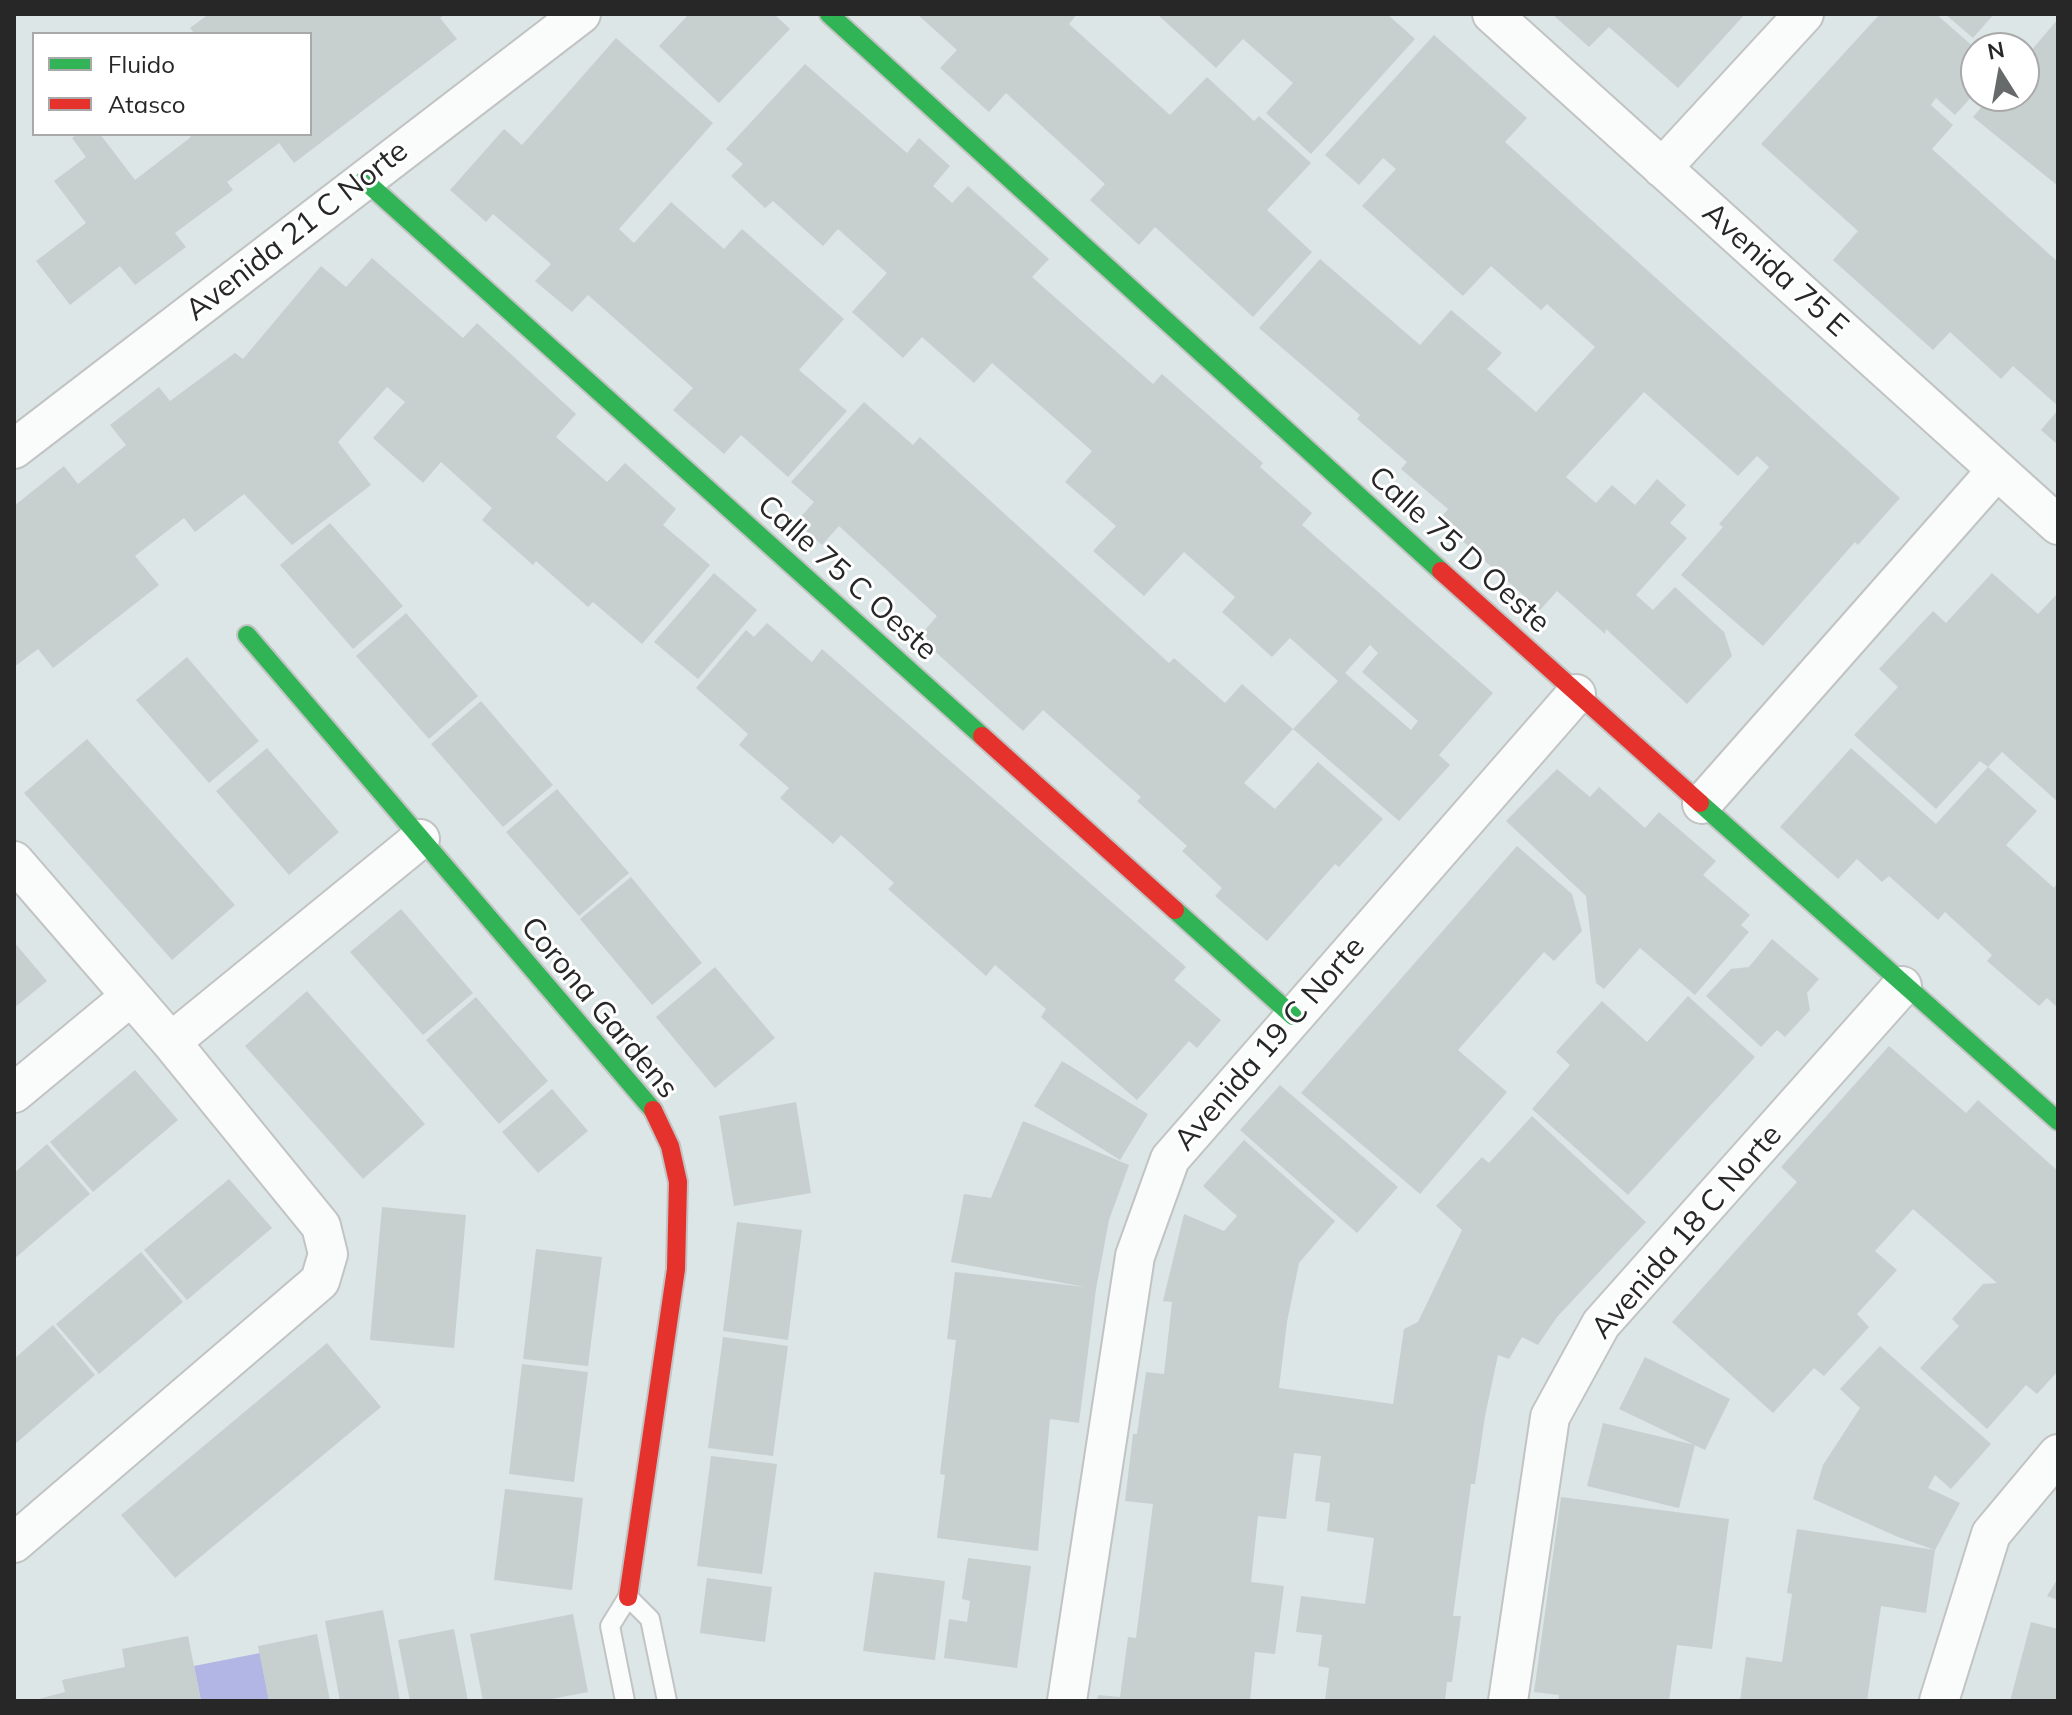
<!DOCTYPE html>
<style>
body{margin:0}
#map{position:relative;width:2072px;height:1715px;overflow:hidden;background:#dce6e6;font-family:Mulish,sans-serif}
canvas{display:block}
.frame{position:absolute;inset:0;border:16px solid #272727;pointer-events:none}
.legend{position:absolute;left:32px;top:32px;width:280px;height:104px;box-sizing:border-box;background:#fff;border:2px solid #a9a9a9;margin:0;padding:10px 14px;list-style:none;font-size:24px;color:#272727}
.legend li{display:flex;align-items:center;gap:16px;height:40px}
.legend b{width:40px;border:2px solid #a9a9a9}
.north{position:absolute;left:1960px;top:32px;width:80px;height:80px;box-sizing:border-box;background:#fff;border:2px solid #a9a9a9;border-radius:50%;rotate:349deg;font-size:22px;font-weight:700;line-height:32px;text-align:center;color:#272727}
.north::after{content:'';display:block;margin:auto;width:28px;height:36px;background:#666a6a;clip-path:polygon(50% 0,100% 100%,50% 72%,0 100%)}
</style>
<div id="map">
<canvas width="2072" height="1715"></canvas>
<div class="frame"></div>
<ul class="legend">
<li><b style="height:10px;background:#30b455"></b>Fluido</li>
<li><b style="height:10px;background:#e5322d"></b>Atasco</li>
</ul>
<div class="north">N</div>
</div>
<script>
const g = document.querySelector('canvas').getContext('2d');
g.lineJoin = 'round';
function fillPath(path, color) { g.fillStyle = color; g.fill(path, 'evenodd'); }
function trace(path, color, width, dash) { g.strokeStyle = color; g.lineWidth = width; g.lineCap = dash ? 'butt' : 'round'; g.setLineDash(dash || []); g.stroke(path); }
function write(font, color, halo, rows, align = 'center') {
  g.font = font + ' Mulish,sans-serif'; g.lineWidth = 6; g.setLineDash([]); g.textBaseline = 'middle'; g.strokeStyle = halo; g.fillStyle = color; for (const [text, x, y, turn = 0] of rows) {
    g.save(); g.translate(x, y); g.rotate((+turn || 0) * Math.PI / 180); g.textAlign = isNaN(turn) ? turn : align; if (halo) g.strokeText(text, 0, 0); g.fillText(text, 0, 0); g.restore();
  }
}
fillPath(new Path2D(`
 M260 1653 269 1701H201L194 1666Z`), '#b2b6e5');
fillPath(new Path2D(`
 M209 14H445L440 18 457 39 294 163 279 143 227 182 233 190 175 233 186 247 135 285 120 266 70 305 36 261 86 223 54 181 86 157 72 138 78 134H100L135 180 191 137 189 134H310V34H195L190 28Z
 M689 14H774L790 29 719 103 659 46Z
 M917 14H1077L1069 24 1170 115 1207 77 1254 121 1259 116 1311 163 1267 210 1312 252 1253 317 1155 227 1139 245 1090 200 1105 184 1006 93 989 112 940 68 957 50Z
 M1157 14H1387L1415 39 1311 154 1266 113 1293 83 1243 39 1216 68Z
 M1552 14H1745L1678 88 1609 27 1589 47Z
 M1880 14H1936L1976 49V92L1955 115 1936 98 1931 105 1953 125 1932 149 2058 262V406L2013 366 2001 379 1950 332 1933 350 1833 260 1858 231 1761 144Z
 M1945 14H1994L1973 38Z
 M2058 19V186L1973 117 1991 96H2024V59Z
 M1434 35 1527 118 1505 142 1900 498 1858 545 1855 542 1763 646 1681 575 1723 527 1719 524 1769 467 1757 456 1738 476 1644 392 1566 477 1596 503 1612 485 1635 505 1657 479 1686 505 1670 523 1687 538 1636 595 1653 610 1675 587 1724 632 1732 656 1687 704 1606 629 1605 634 1557 591 1540 610 1439 520 1448 509 1401 469 1407 462 1357 419 1360 415 1259 328 1320 259 1420 345 1451 310 1502 353 1487 369 1536 412 1595 347 1547 304 1541 310 1491 266 1463 296 1362 206 1396 169 1383 158 1359 185 1325 155Z
 M616 38 713 123 619 229 634 243 671 202 724 249 742 229 844 319 799 370 847 411 788 477 741 435 724 454 673 410 693 388 588 295 572 312 535 281 551 264 493 214 486 222 450 190 504 129 522 145Z
 M805 64 907 153 919 138 950 166 933 186 952 203 968 186 1049 259 1032 277 1153 384 1162 374 1263 463 1260 467 1312 513 1302 525 1493 693 1439 755 1450 765 1399 821 1293 729 1338 681 1290 638 1272 657 1222 612 1235 597 1184 552 1144 596 1093 551 1116 526 1065 482 1092 451 992 363 974 383 922 337 903 358 852 312 887 273 838 229 823 246 773 201 765 208 731 176 743 164 726 149ZM1370 645 1378 653 1362 672 1418 721 1411 730 1345 673Z
 M372 258 463 338 477 323 576 414 556 437 607 482 625 463 676 509 663 525 710 565 642 644 593 602 588 607 536 561 533 565 482 520 492 508 441 462 423 483 373 438 405 402 387 387 338 442 371 485 292 545 244 494 195 532 184 518 135 556 159 585 53 668 38 649 14 667V506L64 466 78 484 126 445 110 425 159 387 170 401 235 353 243 359 321 266 346 287Z
 M864 402 913 445 920 437 1169 663 1174 658 1225 703 1242 684 1293 729 1244 783 1275 809 1318 762 1383 819 1339 867 1335 864 1267 941 1215 896 1222 888 1182 851 1187 846 1137 801 1141 797 1043 710 1023 731 919 637 937 616 839 526 822 545 796 522 814 502 791 482Z
 M2058 410V445L2041 430Z
 M330 523 403 606 353 649 280 565Z
 M714 573 757 610 698 679 654 642Z
 M1992 573 2038 614 2058 593V802L2002 752 1988 767 1980 761 1936 809 1854 735 1898 687 1879 669 1933 611 1946 623Z
 M406 613 478 696 429 739 356 656Z
 M767 623 812 662 822 649 1186 967 1174 980 1221 1020 1197 1048 1189 1041 1137 1100 1041 1017 1046 1009 995 965 986 976 888 889 894 883 841 835 833 844 780 798 789 788 739 745 748 734 696 688 746 630 754 637Z
 M187 657 259 741 209 783 136 700Z
 M481 701 553 785 503 827 431 744Z
 M87 739 235 905 172 960 24 793Z
 M267 748 339 832 289 875 216 791Z
 M1851 748 1936 824 1988 767 2037 811 2006 845 2054 888 2058 882V1008L2047 998 2039 1006 1987 961 1992 955 1945 912 1938 920 1889 876 1882 882 1857 859 1838 879 1780 827Z
 M1557 769 1590 797 1599 787 1645 828 1659 812 1716 861 1703 875 1750 915 1741 925 1749 932 1695 995 1640 948 1604 989 1596 983 1586 896 1506 821Z
 M557 789 629 873 579 916 506 832Z
 M1517 846 1572 894 1582 931 1554 961 1544 952 1458 1050 1507 1092 1420 1194 1301 1093Z
 M631 877 702 963 652 1005 580 919Z
 M401 909 473 993 423 1035 350 952Z
 M1772 939 1819 979 1807 993 1810 1010 1785 1037 1777 1030 1761 1047 1706 996 1731 969 1749 967Z
 M14 942 47 981 14 1008Z
 M715 967 775 1038 715 1088 656 1017Z
 M307 991 425 1124 363 1179 245 1046Z
 M1688 996 1755 1057 1628 1195 1532 1109 1570 1065 1556 1052 1602 1001 1647 1042Z
 M476 997 548 1081 499 1124 426 1040Z
 M1889 1046 1966 1113 1978 1100 2058 1171V1371L2037 1394 2026 1385 1987 1429 1920 1368 1959 1326 1952 1319 1983 1284 1997 1283 1913 1209 1875 1251 1897 1270 1857 1314 1869 1327 1824 1376 1814 1368 1773 1413 1672 1322 1797 1182 1781 1167Z
 M1062 1061 1148 1114 1120 1160 1034 1106Z
 M135 1070 178 1120 93 1192 50 1142Z
 M1280 1085 1398 1187 1357 1233 1240 1130Z
 M552 1089 588 1131 538 1173 502 1132Z
 M796 1102 811 1193 734 1206 719 1116Z
 M1532 1116 1646 1222 1557 1317 1538 1345 1522 1337 1509 1359 1498 1355 1485 1416 1475 1484H1471L1453 1616H1461L1452 1682H1447L1445 1701H1325L1329 1668 1318 1666 1322 1635 1296 1632 1301 1596 1365 1604 1374 1538 1327 1531 1330 1503 1315 1501 1321 1456 1294 1453 1286 1519 1258 1516 1251 1582 1284 1586 1275 1654 1255 1652 1250 1701H1097L1098 1695 1120 1697 1128 1637 1136 1638 1153 1504 1125 1501 1133 1434H1137L1146 1372 1164 1374 1172 1302 1163 1301 1184 1214 1224 1231 1237 1216 1203 1186 1244 1140 1335 1221 1299 1263 1287 1322 1279 1388 1393 1404 1404 1329 1418 1322 1462 1230 1436 1206 1482 1157 1489 1163Z
 M1023 1121 1129 1165 1109 1220 1096 1289 1079 1423 1050 1419 1038 1551 937 1538 945 1475 940 1474 956 1340 947 1339 955 1272 1085 1287 951 1262 964 1194 991 1198Z
 M47 1144 90 1194 14 1259V1173Z
 M229 1179 272 1228 187 1300 144 1250Z
 M382 1207 466 1215 454 1348 370 1340Z
 M737 1222 802 1230 788 1340 723 1331Z
 M536 1249 602 1257 588 1366 523 1359Z
 M141 1252 183 1302 99 1374 56 1324Z
 M53 1325 95 1375 14 1445V1359Z
 M723 1337 788 1346 773 1456 708 1448Z
 M327 1343 381 1407 175 1578 121 1515Z
 M1880 1346 1991 1444 1951 1489 1935 1475 1928 1488 1960 1503 1935 1550 1898 1537 1813 1499 1823 1465 1860 1408 1840 1389Z
 M1645 1357 1730 1399 1705 1450 1619 1409Z
 M522 1364 588 1372 574 1482 509 1474Z
 M1603 1423 1695 1445 1679 1508 1587 1486Z
 M711 1456 777 1464 762 1574 697 1566Z
 M505 1489 583 1498 572 1590 494 1580Z
 M1561 1497 1729 1519 1712 1649 1677 1645 1669 1701H1558L1559 1695 1534 1692Z
 M1797 1529 1935 1550 1926 1613 1881 1606 1867 1701H1740L1746 1657 1782 1662 1792 1594 1787 1593Z
 M968 1558 1031 1566 1017 1668 944 1658 949 1619 967 1622 970 1601 962 1599Z
 M874 1572 945 1581 935 1660 863 1651Z
 M707 1578 772 1587 765 1642 700 1633Z
 M2058 1578V1600L2047 1596Z
 M383 1610 400 1701H340L325 1621Z
 M573 1614 588 1692 541 1701H483L470 1634Z
 M2031 1622 2058 1629V1701H2010Z
 M454 1629 468 1701H410L398 1640Z
 M317 1634 330 1701H269L258 1646Z
 M188 1636 201 1701H31L65 1692 62 1680 125 1667 122 1649Z`), '#c7cfcf');
const lane = new Path2D(`
 M625 1701 610 1626 628 1597 650 1619 667 1701`);
const street = new Path2D(`
 M1492 14 2058 525
 M1662 168 1804 14
 M14 449 581 14
 M1702 804 1997 470
 M14 861 171 1042 321 1226 328 1254 320 1281 14 1543
 M171 1042 420 839
 M14 1093 131 996
 M1067 1701 1135 1256 1170 1159 1576 694
 M1508 1701 1550 1417 1601 1324 1902 986
 M1939 1701 1991 1534 2058 1454`);
const fast = new Path2D(`
 M829 14 1441 571
 M364 180 982 736
 M247 635 653 1110
 M1700 803 2058 1121
 M1175 910 1293 1016`);
const jam = new Path2D(`
 M1441 571 1700 803
 M982 736 1175 910
 M628 1597 676 1269 678 1182 670 1146 653 1110`);
trace(lane, '#c2c3c3', 22);
trace(street, '#c2c3c3', 42);
trace(fast, '#c2c3c3', 22);
trace(jam, '#c2c3c3', 22);
trace(lane, '#fafbfb', 18);
trace(street, '#fafbfb', 38);
trace(fast, '#30b455', 18);
trace(jam, '#e5322d', 18);
write('30px', '#272727', '#fff', [
 ["Avenida 21 C Norte",297,231,-38],
 ["Avenida 75 E",1775,270,42],
 ["Calle 75 D Oeste",1459,550,42],
 ["Calle 75 C Oeste",847,578,42],
 ["Corona Gardens",599,1008,50],
 ["Avenida 19 C Norte",1270,1044,-49],
 ["Avenida 18 C Norte",1687,1232,-49]
]);
</script>
